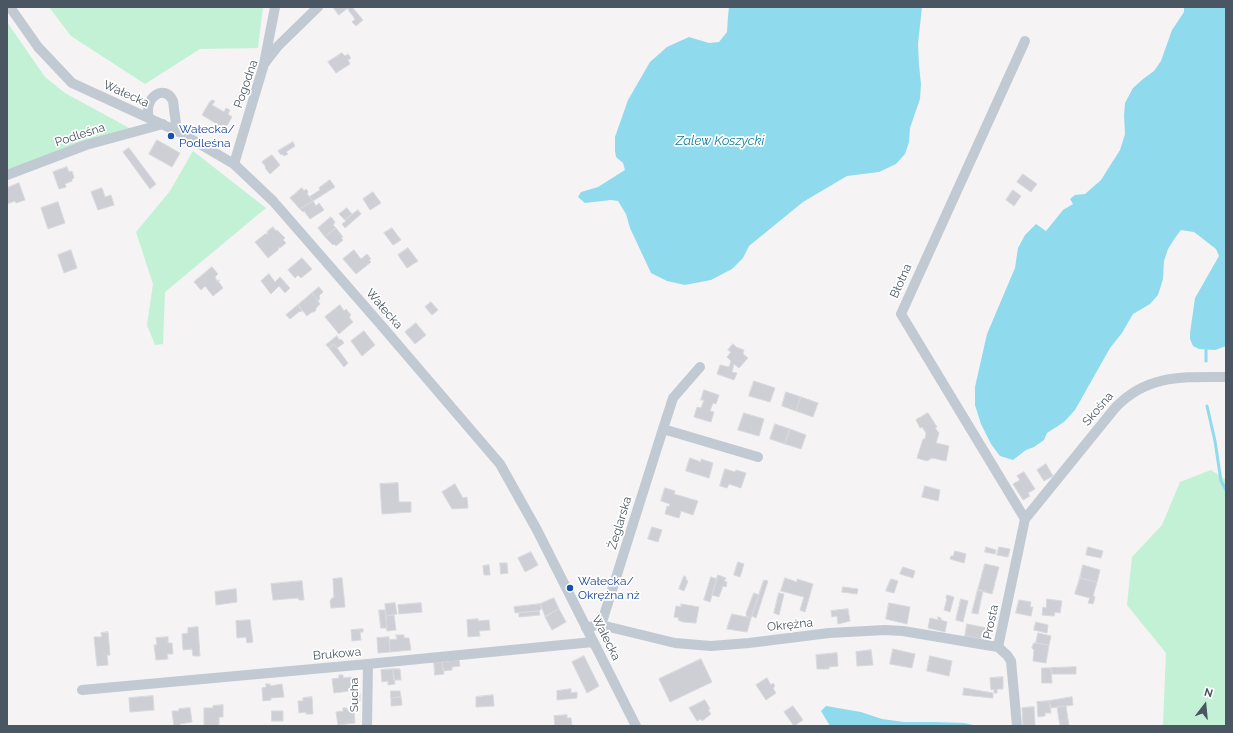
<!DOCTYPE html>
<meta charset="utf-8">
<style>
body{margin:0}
#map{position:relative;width:1233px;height:733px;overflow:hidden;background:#f5f3f3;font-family:Raleway,sans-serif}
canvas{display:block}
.frame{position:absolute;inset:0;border:8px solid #4a5661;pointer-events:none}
.north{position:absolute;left:1185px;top:685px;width:40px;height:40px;-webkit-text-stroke:3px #fff;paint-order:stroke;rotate:16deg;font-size:11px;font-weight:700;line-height:16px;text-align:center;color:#4a5661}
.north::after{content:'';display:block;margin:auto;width:14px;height:18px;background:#4a5661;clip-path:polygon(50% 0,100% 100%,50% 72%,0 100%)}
</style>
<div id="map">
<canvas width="1233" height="733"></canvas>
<div class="frame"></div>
<div class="north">N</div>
</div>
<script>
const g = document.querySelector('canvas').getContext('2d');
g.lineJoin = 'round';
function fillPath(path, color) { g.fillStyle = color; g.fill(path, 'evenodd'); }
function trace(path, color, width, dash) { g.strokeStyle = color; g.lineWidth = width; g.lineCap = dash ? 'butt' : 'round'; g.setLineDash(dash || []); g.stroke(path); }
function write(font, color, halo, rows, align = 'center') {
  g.font = font + ' Raleway,sans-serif'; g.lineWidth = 3.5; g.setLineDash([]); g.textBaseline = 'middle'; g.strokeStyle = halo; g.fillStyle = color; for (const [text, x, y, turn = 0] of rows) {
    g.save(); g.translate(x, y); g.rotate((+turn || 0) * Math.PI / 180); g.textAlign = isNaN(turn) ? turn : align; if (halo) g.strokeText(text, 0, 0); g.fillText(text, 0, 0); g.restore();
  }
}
fillPath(new Path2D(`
 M49 7H263L258 48 200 49 145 84 71 36Z
 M7 22 45 77 65 93 131 129 7 171Z
 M193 151 266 208 165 292 163 344 155 345 147 325 153 284 136 232 170 191Z
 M1211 470 1226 480V726H1163L1166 653 1127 605 1132 557 1162 525 1180 482Z`), '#c3f1d5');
fillPath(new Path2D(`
 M729 7H922L918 44 919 65 921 84 920 99 910 128 909 142 905 154 896 164 879 172 847 176 803 202 749 246 743 258 732 269 711 280 685 285 667 281 651 273 630 228 626 214 618 201 611 200 585 203 578 197 581 192 598 187 625 170 623 163 616 157 615 151V137L628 100 650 62 667 47 689 37 709 43 719 42 727 32 728 16Z
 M1184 7H1226V346L1215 350 1199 349 1193 346 1190 339V333L1195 298 1219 256 1216 249 1194 232 1181 230 1175 238 1168 249 1164 261 1163 279 1158 295 1150 304 1133 314 1122 333 1110 348 1075 410 1064 422 1047 433 1044 440 1034 447 1026 450 1013 460 1000 456 991 444 981 424 975 405V387L987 334 1015 268 1018 248 1025 235 1036 224 1046 231 1063 210 1073 204 1070 199 1075 195 1085 194 1101 180 1120 150 1125 134 1124 116 1125 103 1133 88 1143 79 1154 71 1161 61 1172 30 1184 12Z
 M826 706 861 712 882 719 904 722H935L964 723 978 726H830L821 711Z`), '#90daee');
trace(new Path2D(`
 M1206 361V346
 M1207 406 1215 441 1221 481 1226 490`), '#90daee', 3);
const building = new Path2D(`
 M333 7H349L339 15Z
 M349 7H352L363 20 356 26 352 22 355 19 349 11 348 8Z
 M342 53 345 56 348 54 351 58 348 60 350 64 336 73 328 62Z
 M212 100 215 101 212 105 224 112 226 108 230 110 228 114 232 117 225 129 202 115 209 103Z
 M157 140 180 153 172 167 149 154Z
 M293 142 295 146 286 152 288 154 284 156 282 154 281 155 278 151Z
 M129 148 156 184 150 189 123 152Z
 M272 155 280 165 270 174 265 168 266 167 262 162Z
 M67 167 69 172 72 171 74 178 72 179V181L65 184 66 187 59 189 53 172Z
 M1023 174 1037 184 1031 192 1017 182Z
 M330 180 335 187 313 201 309 197 320 190 319 188Z
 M19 183 25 200 16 203 15 201 7 204V188Z
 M102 188 105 197 111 195 114 205 98 210 91 192Z
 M302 188 304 191 306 189 308 192 307 194 313 201 300 209 290 198Z
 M1013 190 1021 196 1014 206 1006 200Z
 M373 192 381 203 370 210 363 199Z
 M313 201 316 206 319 203 324 210 310 219 304 211 303 212 300 209Z
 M58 202 65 223 48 229 41 208Z
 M347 208 352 214 345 220 339 214Z
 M358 210 361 214 345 228 342 224 346 221 345 220Z
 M331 217 335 222 333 225 336 228 325 237 318 228Z
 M273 227 276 231 277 230 285 238 283 240 286 243 280 248 279 247 278 250 268 258 255 242 265 234H268L267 232Z
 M336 228 343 237 341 238 343 240 336 246 334 244 333 245 325 237Z
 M392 228 401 240 393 245 384 233Z
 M408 248 418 261 407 268 398 255Z
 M71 250 77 268 64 273 58 255Z
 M354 250 361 259 367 254 371 259 369 260 371 262 356 274 343 259Z
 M302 258 312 269 301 278 298 275 295 278 288 270Z
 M212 267 218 274 215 277 217 281 220 280 218 281 223 288 213 296 205 286 201 290 194 282Z
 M269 274 275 282 280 277 290 288 285 293 279 286 271 294 261 281Z
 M319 287 323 292 319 296 320 298 318 301 312 293Z
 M312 293 320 304 316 308V310L314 312H312L307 316 298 305Z
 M431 302 438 310 432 315 425 307Z
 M298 305 302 311 301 312 300 311 290 319 286 315Z
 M340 305 344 311 346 309 351 315 349 317 353 322 339 334 325 317Z
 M416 323 426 335 415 344 405 332Z
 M364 331 375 345 362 356 351 341Z
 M337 336 339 340 341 339 344 343 337 348 334 344 329 348 326 345Z
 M334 344 348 363 344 367 329 348Z
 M733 344 736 347 744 350 743 354 748 358 739 368 734 364 732 372 737 373 734 380 717 374 720 365 729 367 731 361 727 357 731 352 728 350Z
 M754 381 775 388 770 402 749 396Z
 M704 390 719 395 716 404 713 403 710 411 714 412 711 422 694 417 697 407 701 408 704 400H701Z
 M786 392 801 397 796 411 782 406Z
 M801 397 818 403 813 417 796 411Z
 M744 413 764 419 759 436 738 430Z
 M928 413 937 427 935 428 939 433 936 443 949 446 946 461 932 458 927 461 917 458 923 439H925L926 433 922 427 920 428 916 420Z
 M775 424 790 429 785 444 770 439Z
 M790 429 806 435 801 449 785 444Z
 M690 458 701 462V459L713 463 709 478 686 471Z
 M1046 464 1053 476 1044 481 1037 470Z
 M725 469 735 472 736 470 746 473 741 488 729 484 727 488 720 486Z
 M1024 472 1035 489 1028 493 1030 496 1023 500 1013 484 1020 480 1017 476Z
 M398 483 399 502H411V512L382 514 380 484Z
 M455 484 463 498 467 497 468 508 452 509 442 492Z
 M925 486 940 490 938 501 922 497Z
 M665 488 675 491 674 494 698 501 693 515 681 511 679 518 665 514 667 506 669 507 670 504 661 501Z
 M652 527 662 530 658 542 648 539Z
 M986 547 996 550 995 554 985 552Z
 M999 547 1010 549 1008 557 997 555Z
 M1088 547 1103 551 1101 558 1086 555Z
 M955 551 966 554 964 563 950 559 951 556H953Z
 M531 552 538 565 525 572 518 558Z
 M738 562 744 564 740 577 734 575Z
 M500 563H507L508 573 501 574Z
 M985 564 999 567 992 594 978 590Z
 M489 565 490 575H484L483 566Z
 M1083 565 1100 570 1097 582 1080 578Z
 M903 567 915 571 913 578 900 574Z
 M718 575 726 578 724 581 727 582 726 587 723 586 719 597 712 595Z
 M684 576 686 577V580L688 581 684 591 679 589Z
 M711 577 717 579 710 602 704 600Z
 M342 578 345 607 331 608 330 601 332 598H334L333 579Z
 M785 578 797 582V579L813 584 805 612 800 610 804 597 781 591Z
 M1080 578 1097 582 1093 596 1095 597 1093 604 1088 603 1090 598 1075 594Z
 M891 579 898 581 894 593 886 591Z
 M764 580 768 581 756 618 752 616Z
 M302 581 304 600H299L298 598 273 600 271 584Z
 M843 587 858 589 857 594 842 592Z
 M236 589 237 602 216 605 215 592Z
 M978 589 983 591 978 614 972 613Z
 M754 593 759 595 751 618 747 617 746 614Z
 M779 593 784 594 779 615 774 613Z
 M947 595 954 597 950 612 944 610 947 599 946 598Z
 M554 598 559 609 545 616 540 604Z
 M961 599 968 601 963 622 956 620Z
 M1047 599 1062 601 1060 613 1055 612 1054 616 1042 615 1043 607 1046 608Z
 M1019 600 1031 602 1030 607H1033L1031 616 1016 613Z
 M395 603 397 614 386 616 385 604Z
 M421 603 422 612 399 614 398 605Z
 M889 603 910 607 907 624 886 619Z
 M540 604 542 608 539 611 515 613 514 607Z
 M681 604 699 607 696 623 683 622 678 620 679 618 674 617 676 606 681 607Z
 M559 609 566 622 552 630 545 617Z
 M848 609 850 621 838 624 837 616 832 617 831 611Z
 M379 610H385L387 628H381Z
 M539 611 540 615 519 617V613Z
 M732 614 751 618 747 632 727 629Z
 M394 615 396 630 387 631 386 616Z
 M938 617 941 618V620L947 622 945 632 928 628 930 618 938 620Z
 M478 619V621L489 620 490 630 479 631 480 636 468 637 467 620Z
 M250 620 253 642 247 643 246 637 237 638 236 621Z
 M1036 622 1048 625 1047 633 1034 630Z
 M967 624 987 628 986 634 983 633 982 639 965 636Z
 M198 627 200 656H193L192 649 183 650 182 634 188 633V628Z
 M363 629V632H360L361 640 352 641 351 630Z
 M108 632 110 655H107L108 665 97 666 94 637H102L101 633Z
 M1038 633 1051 636 1049 645 1036 643Z
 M396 635H404V638H409L411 650 390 652 389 640 397 639Z
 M168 637V643H172L173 654H167L168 659 156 660 154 645H157L156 638Z
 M389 637 390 652 378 653 377 638Z
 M1034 643 1049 645 1046 663 1033 661 1034 650 1032 648Z
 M893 649 915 654 912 668 890 664Z
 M871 650 873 665 857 666 856 652Z
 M837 653 838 666 829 667V669H817L816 655Z
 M584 656 599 686 587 693 572 662Z
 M930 656 952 661 949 676 927 671Z
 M701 659 712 682 670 702 659 679Z
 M459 660 460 666 452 667V670L443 671 442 662Z
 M434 662H442L444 674 435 675Z
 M1076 667V674H1052L1051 668Z
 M1042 668H1051L1052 683H1042Z
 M393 669 395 684 388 685V681L382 682 381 670Z
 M393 669H400L401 680H394Z
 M339 675H343V678L356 677 357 690 334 693 332 679 339 678Z
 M1003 677V689H997V693H994V689L991 690 990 678Z
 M767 678 771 685 773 683 775 686 773 688 776 693 766 700 756 685Z
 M266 684H270V686L282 684 284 697 271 698V700L263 701 262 688 266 687Z
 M964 688 993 693V698L963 695Z
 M571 689V693L577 692V698L557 700V691Z
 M391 691H400L401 697 391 698Z
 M360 694V701L351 702V695Z
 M493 695 494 706 476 707V697Z
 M153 696 154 710 130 712 129 698Z
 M312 697 313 714H306V712L299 713 298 701H303V698Z
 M401 697 402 705 391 706V698Z
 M1072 697 1073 705 1051 708 1049 701Z
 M705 700 710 709 708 710 711 714 702 721 701 719 697 721 689 708Z
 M1049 701 1051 713H1045V716L1038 717 1037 702Z
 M223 705V717H219V726H204V708H213V706Z
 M793 706 803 720 794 726 784 712Z
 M1066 706 1069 726H1060L1057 707Z
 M1034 707 1035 726H1023L1022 708Z
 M190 708 192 722 180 724V726H174L172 711H179V709Z
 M343 708H347V710H354L355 723 338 725 336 712 343 711Z
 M272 711H283V721H272Z
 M567 715V718H571L572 726H555L554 716Z`);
fillPath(building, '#cdcfd5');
trace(building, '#d7d9de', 1);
trace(new Path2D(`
 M10 7 38 47 72 83 179 132 234 164 273 201 381 325 500 464 537 530 636 726
 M1025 41 901 314 1025 519
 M264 64 275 7
 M149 118C143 97 165 83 173 101L176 124 179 132
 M234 164 264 64 278 46 318 7
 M7 175 86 145 163 124
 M663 429 673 398 700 367
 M601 625 663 429 758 457
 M586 628 593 626 601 625 675 643 711 646 749 643 829 633 885 630 903 631 998 647
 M82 690 368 664 593 642
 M367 726 368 664
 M1017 726 1011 661 1007 655 998 647 1025 519 1115 408C1147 374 1183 377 1226 377`), '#c1cad2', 10);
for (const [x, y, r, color] of [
 [171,136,4,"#1a4fb4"],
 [570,588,4,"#1a4fb4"]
]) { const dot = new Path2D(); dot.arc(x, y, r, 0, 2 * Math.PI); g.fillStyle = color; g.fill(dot); trace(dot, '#fff', 1.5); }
write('12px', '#4a5661', '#fff', [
 ["Pogodna",246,84,-71],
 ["Wałecka",126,94,24],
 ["Podleśna",80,135,-18],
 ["Błotna",901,281,-66],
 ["Wałecka",384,309,49],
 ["Skośna",1098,409,-49],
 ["Żeglarska",620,523,-73],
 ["Prosta",991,622,-78],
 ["Okrężna",790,625,-6],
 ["Wałecka",606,638,63],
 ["Brukowa",337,654,-5],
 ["Sucha",354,695,-90]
]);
write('12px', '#164399', '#fff', [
 ["Wałecka/",179,129],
 ["Podleśna",179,143],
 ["Wałecka/",578,581],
 ["Okrężna nż",578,595]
], 'left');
write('italic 13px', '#0c7c9b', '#fff', [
 ["Zalew Koszycki",720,141]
]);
</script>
